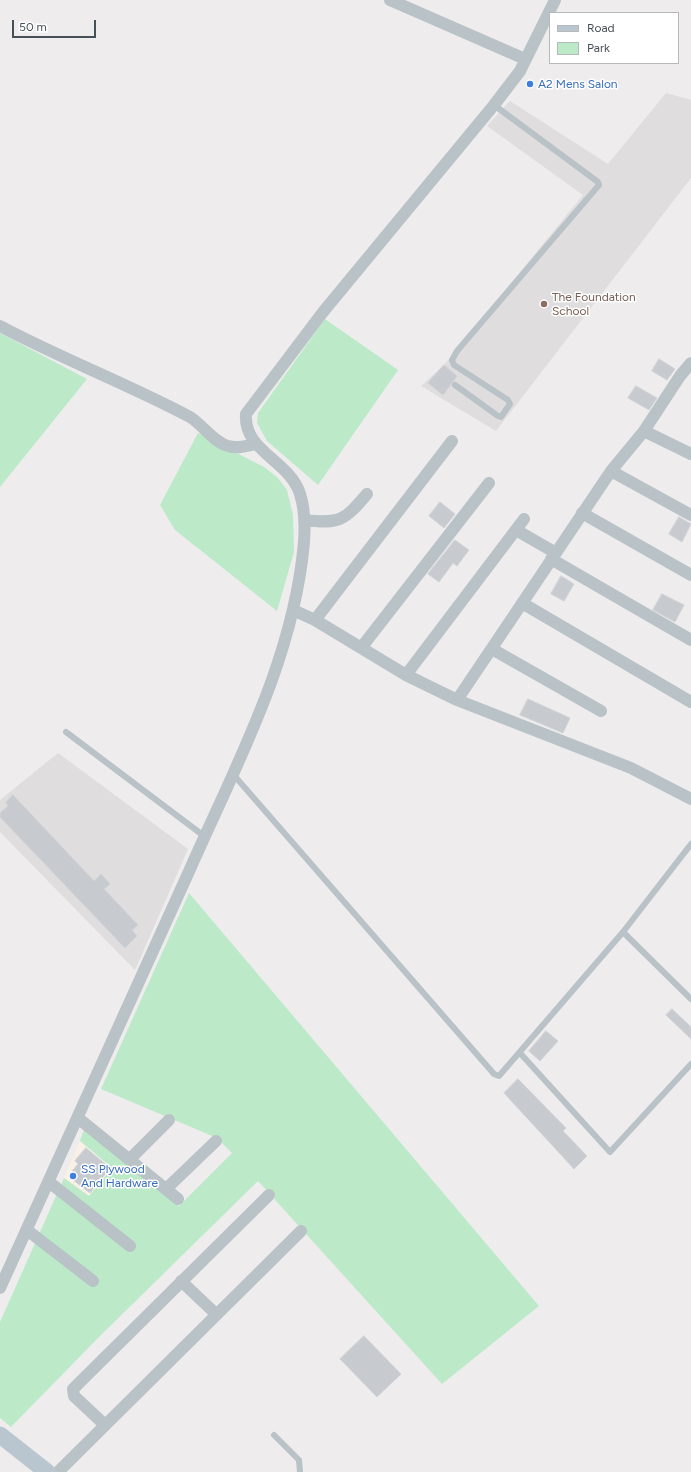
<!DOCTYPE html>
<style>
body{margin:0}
#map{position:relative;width:691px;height:1472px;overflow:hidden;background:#eeecec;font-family:Figtree,sans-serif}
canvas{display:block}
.legend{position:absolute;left:549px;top:12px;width:130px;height:52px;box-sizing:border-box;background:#fff;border:1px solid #b5b9bc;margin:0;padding:5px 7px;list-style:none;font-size:12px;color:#465157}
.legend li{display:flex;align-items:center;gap:8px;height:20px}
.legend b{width:20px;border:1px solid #b5b9bc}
.scale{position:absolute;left:12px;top:20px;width:84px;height:18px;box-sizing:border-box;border:2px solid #465157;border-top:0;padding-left:5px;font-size:12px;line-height:14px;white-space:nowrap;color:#465157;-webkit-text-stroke:3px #fff;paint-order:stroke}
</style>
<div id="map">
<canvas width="691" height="1472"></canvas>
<ul class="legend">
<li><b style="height:5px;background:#bac6cf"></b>Road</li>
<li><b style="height:11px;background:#bceac9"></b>Park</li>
</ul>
<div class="scale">50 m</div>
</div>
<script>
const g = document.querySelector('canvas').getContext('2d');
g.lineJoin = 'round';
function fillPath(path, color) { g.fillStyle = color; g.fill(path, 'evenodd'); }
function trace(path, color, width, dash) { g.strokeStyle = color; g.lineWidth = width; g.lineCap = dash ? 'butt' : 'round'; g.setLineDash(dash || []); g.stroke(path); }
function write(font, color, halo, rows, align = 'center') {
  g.font = font + ' Figtree,sans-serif'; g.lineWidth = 3; g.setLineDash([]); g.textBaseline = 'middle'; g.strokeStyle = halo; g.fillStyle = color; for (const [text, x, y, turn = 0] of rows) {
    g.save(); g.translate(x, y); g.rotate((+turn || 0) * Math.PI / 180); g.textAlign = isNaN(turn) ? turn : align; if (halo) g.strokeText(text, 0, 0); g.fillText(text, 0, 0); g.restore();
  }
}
fillPath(new Path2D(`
 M80 1141 112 1167 89 1196 64 1178Z`), '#f9f1e5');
fillPath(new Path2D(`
 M666 93 691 100V178L496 431 421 386 444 365 583 195 487 126 510 101 608 164Z
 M58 753 188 849 135 970 0 832V800Z`), '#dfdddd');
fillPath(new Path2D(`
 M325 319 398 370 318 485 267 441 257 423 258 413Z
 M0 333 87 379 0 487Z
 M198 433 264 467 277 477 287 490 293 515 294 552 277 611 175 530 160 505Z
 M189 893 539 1306 442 1384 258 1181 99 1337 11 1427 0 1418V1322L64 1178 89 1196 112 1168 80 1141 84 1129 179 1206 232 1153 217 1138 101 1089Z`), '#bceac9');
const building = new Path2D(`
 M659 359 675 369 667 380 652 371Z
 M444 365 457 376 443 395 428 383Z
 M636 386 657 398 649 410 628 398Z
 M440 502 455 514 444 528 429 516Z
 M679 517 691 524 682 542 669 534Z
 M455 540 469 550 457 566 453 563 439 582 428 574Z
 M561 576 574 584 564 601 551 594Z
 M662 594 684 605 675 622 653 610Z
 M528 699 570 718 563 733 520 715Z
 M13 795 94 881 101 874 110 884 104 889 138 925 132 930 137 936 125 948 0 817V813L8 806 6 802Z
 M672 1009 691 1027V1039L666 1015Z
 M546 1031 558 1041 540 1061 529 1051Z
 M518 1079 566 1128 563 1131 587 1156 574 1169 504 1093Z
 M86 1148 110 1168 90 1193 68 1176 78 1164 75 1161Z
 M364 1336 401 1374 377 1397 340 1359Z`);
fillPath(building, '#c7cace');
trace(building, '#d0d3d7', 1);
trace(new Path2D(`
 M455 385 498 416 501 417 510 404 508 400 454 365 452 360 457 351 599 185 598 182 494 105
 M66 732 204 836
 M232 773 494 1074 499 1076 623 932 691 844
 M623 932 691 999
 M520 1053 610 1152 691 1064
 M274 1435 299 1460 300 1472`), '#b8c2c7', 6);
trace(new Path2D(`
 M390 0 525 59
 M0 326C62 359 128 384 190 417 203 425 213 442 228 446 237 449 247 446 255 444
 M644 431 691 454
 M611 471 691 515
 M582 513 691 575
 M304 520C340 524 344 521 367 494
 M516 530 556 553
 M551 559 691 640
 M522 603 691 702
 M293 610 315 620 406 675 457 700 631 768 691 799
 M315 620 452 441
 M361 648 489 483
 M492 649 601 711
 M406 675 524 519
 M457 700 611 471 644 431 680 376 691 363
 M78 1118 178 1199
 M130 1159 169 1120
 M49 1182 130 1246
 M166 1189 216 1141
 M27 1230 93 1281
 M181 1281 216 1314
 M0 1288C64 1148 128 1008 191 867 237 763 294 658 304 542 305 527 305 509 300 494 290 461 243 451 246 414L323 312 494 105 520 71 555 0
 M105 1425 74 1396 73 1389 269 1195
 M58 1472 301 1231`), '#b8c2c7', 12);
trace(new Path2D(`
 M0 1435 47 1472`), '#bac6cf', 17);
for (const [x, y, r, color] of [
 [530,84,4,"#3f7fe0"],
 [544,304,4,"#8d6e63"],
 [73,1176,4,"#3f7fe0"]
]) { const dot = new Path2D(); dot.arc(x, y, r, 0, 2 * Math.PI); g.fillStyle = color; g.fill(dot); trace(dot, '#fff', 1.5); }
write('12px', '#366cbe', '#fff', [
 ["A2 Mens Salon",538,84],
 ["SS Plywood",81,1169],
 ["And Hardware",81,1183]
], 'left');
write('12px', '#785e54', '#fff', [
 ["The Foundation",552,297],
 ["School",552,311]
], 'left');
</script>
